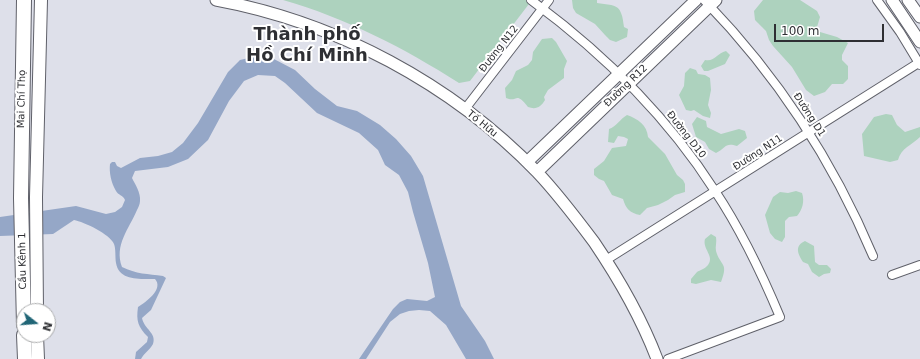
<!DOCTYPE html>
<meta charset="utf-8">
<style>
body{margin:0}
#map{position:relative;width:920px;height:359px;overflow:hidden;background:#dee0ea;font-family:"DejaVu Sans",sans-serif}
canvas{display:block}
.north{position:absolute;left:16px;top:303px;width:40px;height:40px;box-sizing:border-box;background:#fff;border:1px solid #abacad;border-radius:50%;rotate:107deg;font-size:11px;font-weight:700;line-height:16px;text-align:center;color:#2e2f33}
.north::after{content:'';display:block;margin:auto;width:14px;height:18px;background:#206576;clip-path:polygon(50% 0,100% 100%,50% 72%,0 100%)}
.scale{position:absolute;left:774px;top:24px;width:110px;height:18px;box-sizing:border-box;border:2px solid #2e2f33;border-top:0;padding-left:5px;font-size:12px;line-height:14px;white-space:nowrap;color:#2e2f33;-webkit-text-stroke:3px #fff;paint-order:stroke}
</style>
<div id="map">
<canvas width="920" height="359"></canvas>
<div class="north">N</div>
<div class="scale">100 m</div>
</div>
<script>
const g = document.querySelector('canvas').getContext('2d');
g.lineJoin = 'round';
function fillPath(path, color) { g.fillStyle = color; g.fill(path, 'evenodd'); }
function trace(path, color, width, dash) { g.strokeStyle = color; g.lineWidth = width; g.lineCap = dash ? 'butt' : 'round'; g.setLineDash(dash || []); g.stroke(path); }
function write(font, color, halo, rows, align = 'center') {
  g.font = font + ' "DejaVu Sans",sans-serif'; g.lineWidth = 4; g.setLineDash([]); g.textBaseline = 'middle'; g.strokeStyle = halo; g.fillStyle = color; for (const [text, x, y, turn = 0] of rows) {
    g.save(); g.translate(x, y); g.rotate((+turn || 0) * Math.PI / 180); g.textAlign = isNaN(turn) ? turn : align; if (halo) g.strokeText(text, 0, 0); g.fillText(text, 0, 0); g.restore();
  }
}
fillPath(new Path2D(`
 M283 0H532L470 81 459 83C404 48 346 18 283 0Z
 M572 0H597V3C606 5 618 3 621 13 623 17 623 22 624 27L628 29 627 37 616 42 610 40 605 35 595 24 576 13 573 8Z
 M763 0H800L817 11 820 17 817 27 820 32 837 37 848 43 842 55V60L848 66V79L843 84H832L825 92 814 96 806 90 792 67 773 46 769 40 766 31 755 20 754 11Z
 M552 38 556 42 567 61 564 69V78L548 90 544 97 545 100C541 107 536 110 528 107 515 90 518 103 506 98L505 88 512 80 516 71 528 65 532 60 533 52 542 39Z
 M726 51 730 55 725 64 708 71H704L701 66 705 60C715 62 717 53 726 51Z
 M690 68 696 70 698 74 705 75 710 78 711 90 708 105 711 113 710 118 703 116 694 110 691 111 686 110 679 95 684 86 685 73Z
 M886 114 892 115 897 125 905 132 920 127V137C912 145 901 148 898 160L890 162 864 156 862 134 874 117Z
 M627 115C638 119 647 125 648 137L665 154 677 175 683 180 685 184V192L675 195 668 200 658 205 647 208 640 215C630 213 626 209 623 199L612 195 604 181 599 179 594 175V169L604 161 612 148 626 146 628 139 624 137 618 136 614 143 608 142 609 129C616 127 620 119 627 115Z
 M697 117 706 121 707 127 721 134 739 129 745 131 747 138 737 146C725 142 726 148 716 153L709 149 705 142 696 137 692 124Z
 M796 191 802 193C805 202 802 210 797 216L789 217 785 221V237L782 242 775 239 770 233 765 215 773 197 780 192 788 193Z
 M711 234 716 237C717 242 715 247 716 251 720 266 729 262 721 282L711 280 696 284 691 283V279C693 277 695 274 697 272 700 270 705 269 708 265 715 256 702 249 705 239Z
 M805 241 814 246 815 262 819 265H827L831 269 830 273 824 274 819 277 812 272 808 264 803 262C798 254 794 246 805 241Z`), '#add2be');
fillPath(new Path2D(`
 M257 56 272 58 295 70 315 89 337 106 357 111 380 125 396 139 411 156 423 176 461 306 485 341 494 359H466L446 325 430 311 419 310 409 311 400 314 390 322 366 359H359L393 309 400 302 407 299 427 301 435 297 428 263 413 212 408 192 399 175 385 165 378 150 359 133 317 113 285 83 275 76 258 75 244 81 229 101 208 140 188 159 168 167 135 171 132 178C135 184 141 193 140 201 140 204 138 208 137 210 129 229 114 245 122 267 136 274 148 274 163 276L166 278 151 310 142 318C144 329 157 333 153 344 150 350 144 353 141 359H135L136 352 147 342 148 337C138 327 136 321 138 307 146 302 164 289 155 279 140 279 119 281 116 263 115 257 116 249 114 244 110 234 84 222 74 220L53 234 0 236V217L76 206 106 214 115 212 122 207 125 200C123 195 118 195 116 191 111 183 109 172 110 164L112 162H115L117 166 121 168 140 158 158 156 172 152 183 143 198 123 228 72 240 60Z`), '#95a7c7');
const street = new Path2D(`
 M531 0C603 53 667 116 715 191 741 230 762 274 780 317L668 359
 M704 0C776 74 833 161 873 256
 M877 0 900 32 920 65
 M465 109 549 0
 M606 260 920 62
 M892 275 920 265`);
const secondary = new Path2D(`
 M216 0C336 22 452 84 537 172 558 194 576 218 594 242 619 279 641 317 657 359
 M892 0 920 42
 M908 0 920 17
 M527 162 696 0
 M537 172 716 0`);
const primary = new Path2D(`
 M37 311 36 197 41 0
 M37 335 38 359`);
const highway = new Path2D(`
 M24 0 21 198 24 325
 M24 335 25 359`);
trace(street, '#5f6069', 10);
trace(secondary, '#5f6069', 13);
trace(primary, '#5f6069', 14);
trace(highway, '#5f6069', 16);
trace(street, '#fff', 8);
trace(secondary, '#fff', 11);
trace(primary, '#fff', 12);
trace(highway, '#fff', 14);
write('10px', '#2e2f33', '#fff', [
 ["Đường N12",499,49,-52],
 ["Đường R12",626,86,-44],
 ["Mai Chí Thọ",22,99,-89],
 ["Đường D1",809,115,57],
 ["Tố Hữu",482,124,39],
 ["Đường D10",686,135,52],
 ["Đường N11",758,153,-33],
 ["Cầu Kênh 1",23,261,-91]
]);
write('bold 18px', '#2e2f33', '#fff', [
 ["Thành phố",307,35],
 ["Hồ Chí Minh",307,56]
]);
</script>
